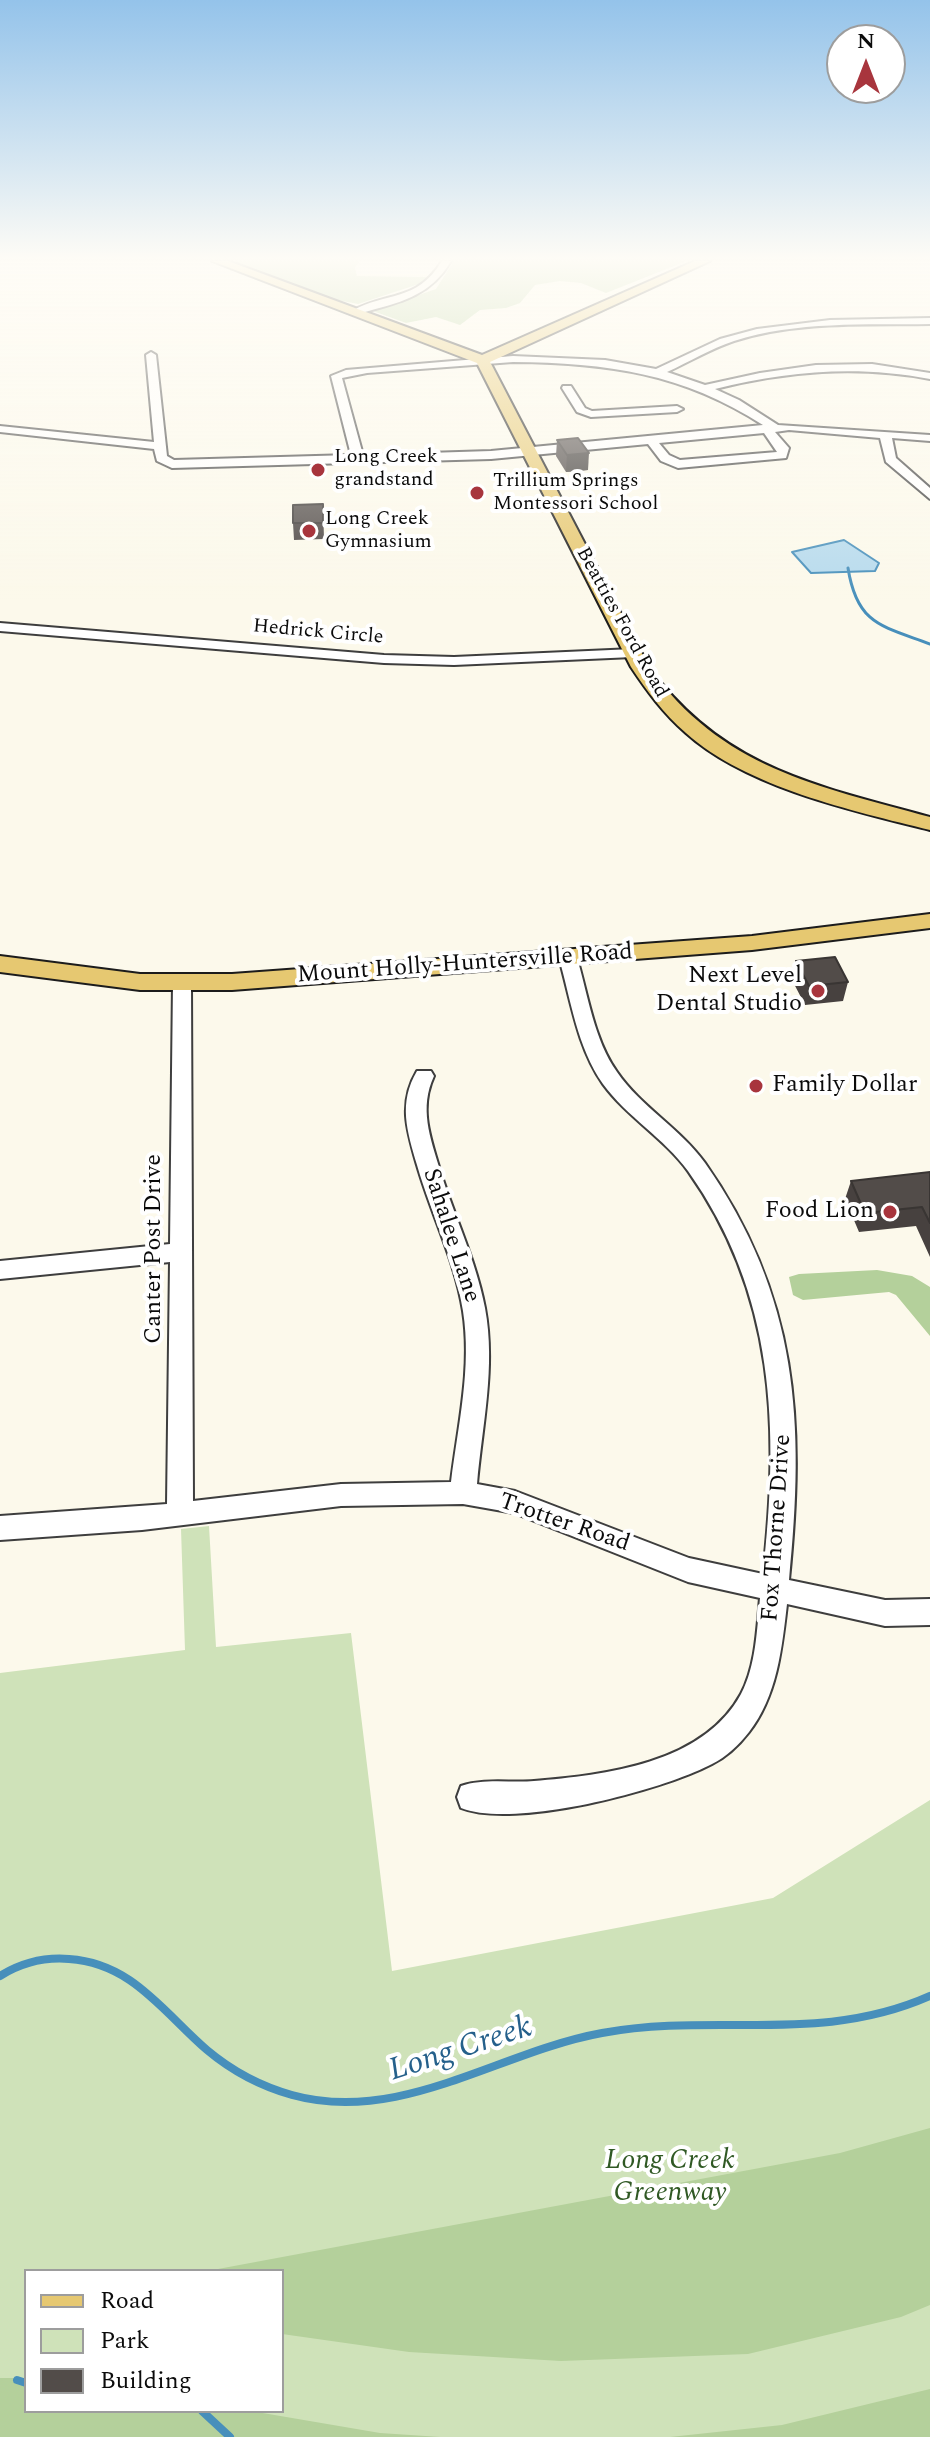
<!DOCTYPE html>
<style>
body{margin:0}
#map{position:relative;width:930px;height:2437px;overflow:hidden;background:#fcf9eb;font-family:Spectral,serif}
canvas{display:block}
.legend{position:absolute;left:24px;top:2269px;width:260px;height:144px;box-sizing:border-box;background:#fff;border:2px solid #9d9d9d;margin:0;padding:10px 14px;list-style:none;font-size:24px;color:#0b0b0b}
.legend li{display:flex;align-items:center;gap:16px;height:40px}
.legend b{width:40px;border:2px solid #9d9d9d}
.north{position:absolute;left:826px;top:24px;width:80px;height:80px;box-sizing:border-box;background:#fff;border:2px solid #9d9d9d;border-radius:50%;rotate:0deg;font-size:22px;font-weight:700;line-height:32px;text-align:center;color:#0b0b0b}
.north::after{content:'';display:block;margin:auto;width:28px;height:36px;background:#a8353d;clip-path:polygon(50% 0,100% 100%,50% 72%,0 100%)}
</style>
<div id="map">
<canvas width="930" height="2437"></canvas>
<ul class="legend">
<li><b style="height:10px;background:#e6c871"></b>Road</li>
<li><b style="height:22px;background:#cfe2b9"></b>Park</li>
<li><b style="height:22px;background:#524c49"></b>Building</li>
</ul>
<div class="north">N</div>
</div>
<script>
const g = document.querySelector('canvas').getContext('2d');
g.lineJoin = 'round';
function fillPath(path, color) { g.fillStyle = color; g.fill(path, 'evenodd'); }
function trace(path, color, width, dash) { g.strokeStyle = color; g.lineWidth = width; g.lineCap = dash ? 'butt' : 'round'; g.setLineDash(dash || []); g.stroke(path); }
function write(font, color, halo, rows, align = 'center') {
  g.font = font + ' Spectral,serif'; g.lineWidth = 8; g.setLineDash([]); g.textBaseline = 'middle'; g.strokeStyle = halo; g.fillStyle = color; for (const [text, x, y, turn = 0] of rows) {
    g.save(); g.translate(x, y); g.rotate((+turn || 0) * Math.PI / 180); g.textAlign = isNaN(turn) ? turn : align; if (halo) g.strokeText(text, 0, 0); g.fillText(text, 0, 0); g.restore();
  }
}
fillPath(new Path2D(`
 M209 1526 216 1647 351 1633 392 1971 773 1898 930 1800V2437H0V1673L185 1650 181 1529ZM26 2271H282V2411H26Z`), '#cfe2b9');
fillPath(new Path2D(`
 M228 261H359L355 268 357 276 426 277 422 283 358 304 322 297Z
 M454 261H682L684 262 606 293 581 283 560 281 535 285 520 303 506 308 480 310 460 325 436 317 406 323 373 311 436 289Z
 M877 1270 912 1276 930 1287V1336L896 1295 889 1292 803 1300 793 1295 789 1277 799 1274Z
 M930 2128V2305L901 2317 748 2354 561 2361 409 2352 282 2334V2271H180L218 2269 840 2153Z
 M0 2378H26V2411H251L380 2433 440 2437H0Z
 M930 2389V2437H670L782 2425Z`), '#b4d09b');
const water = new Path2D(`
 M844 540 879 563 875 571 811 573 792 552Z`);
fillPath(water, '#b6daed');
trace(water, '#478fbb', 2);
trace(new Path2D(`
 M848 568C857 625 882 626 930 644`), '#478fbb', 3);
trace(new Path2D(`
 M0 1976C21 1963 45 1957 69 1959 132 1963 163 2012 207 2050 232 2071 260 2086 292 2095 400 2125 498 2052 602 2033 716 2012 820 2045 930 1996
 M17 2380 26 2383
 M202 2411 230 2437`), '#478fbb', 8);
const minor = new Path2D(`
 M442 261H451C430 297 398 303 361 313L352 311C387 291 416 303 442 261Z
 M930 318V324C865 325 796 321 734 341 710 349 689 362 667 372L705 385 760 373 816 365 872 364 930 373V379C857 365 787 371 715 389L739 400 778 425 930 435V441L892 438 896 458 930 488V499L886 462 880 438 789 430 775 432 789 448 786 458 678 468 661 461 648 444 491 459 172 468 157 461 154 449 0 432V426L154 442 146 355 151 352 156 355 167 456 174 460 351 455 331 376 346 370 513 356 605 360 656 369 720 339 757 329 830 320ZM513 362C608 363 682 373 763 425L491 451 363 455 342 378 367 373ZM764 433 777 452 680 460 669 455 659 443Z
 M563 386H571L585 408 592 411 677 406 683 409 677 412 591 417 577 412 562 388Z
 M0 623 384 655 454 657 633 649 640 653 633 657 454 665 384 663 0 631Z
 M568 952 577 958C588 995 594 1040 617 1072 641 1107 680 1128 705 1163 799 1297 805 1423 789 1580L885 1600 930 1599V1625L885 1626 787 1604C782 1648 777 1696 749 1732 739 1745 726 1757 712 1764 661 1791 514 1829 461 1808L457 1797 461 1786C483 1778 511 1783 534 1781 605 1775 703 1764 741 1694 756 1666 757 1629 760 1598L688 1582 514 1513 463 1504 341 1506 142 1530 0 1540V1516L167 1504 170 1262 0 1279V1261L170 1244 173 984 175 980H189L191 984 193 1501 341 1484 451 1482C458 1425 472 1368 463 1311 455 1260 431 1214 417 1165 407 1131 398 1103 417 1071H431L434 1076C419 1108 430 1137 440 1170 454 1216 476 1260 485 1308 496 1367 482 1426 477 1484L515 1491 689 1558 763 1574C779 1429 776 1295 688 1171 664 1138 627 1117 603 1084 577 1047 571 1000 559 958Z`);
const major = new Path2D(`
 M212 261H228L482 355 695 261H710L490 362 649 667C721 768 817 786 930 817V830C853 811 746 787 686 733 663 713 647 691 631 667L477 363Z
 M930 914V928L752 950 232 990H140L0 972V956L140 974H232L752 936Z`);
trace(minor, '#3e3e3e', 4);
trace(major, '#1c1c1c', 4);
fillPath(minor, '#fff');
fillPath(major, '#e6c871');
fillPath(new Path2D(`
 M557 440 588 470 566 472 556 456Z
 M323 504 324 539 294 540 293 523Z
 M796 961 848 982 843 1001 805 1005 792 980Z
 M930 1172V1257L916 1226 859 1232 845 1199 851 1181Z`), '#47413f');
fillPath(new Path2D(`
 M589 453 588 470 566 472 567 455Z`), '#393533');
const building = new Path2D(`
 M578 438 589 453 567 455 557 440Z
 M323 504V523H293V505Z
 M835 957 848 982 809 986 796 961Z
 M930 1172V1223L922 1207 865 1213 851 1181Z`);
fillPath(building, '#524c49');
trace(building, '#393533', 2);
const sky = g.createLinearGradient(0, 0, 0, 602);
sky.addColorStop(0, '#94c3ea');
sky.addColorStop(0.43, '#fefcf6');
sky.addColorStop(1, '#fefcf600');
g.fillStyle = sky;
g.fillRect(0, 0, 930, 602);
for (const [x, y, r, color] of [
 [318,470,8,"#a8353d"],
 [477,493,8,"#a8353d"],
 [309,531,8,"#a8353d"],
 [818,991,8,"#a8353d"],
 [756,1086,8,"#a8353d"],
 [890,1212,8,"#a8353d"]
]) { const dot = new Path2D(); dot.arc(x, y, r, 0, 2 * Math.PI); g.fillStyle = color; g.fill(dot); trace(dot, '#fff', 3); }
write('20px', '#0b0b0b', '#fff', [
 ["Long Creek",334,458],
 ["grandstand",334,481],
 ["Trillium Springs",493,482],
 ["Montessori School",493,505],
 ["Long Creek",325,520],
 ["Gymnasium",325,543]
], 'left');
write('20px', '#0b0b0b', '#fff', [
 ["Beatties Ford Road",621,623,61],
 ["Hedrick Circle",318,633,5]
]);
write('24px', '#0b0b0b', '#fff', [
 ["Mount Holly-Huntersville Road",465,965,-4],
 ["Sahalee Lane",450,1236,72],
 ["Canter Post Drive",155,1249,-90],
 ["Trotter Road",564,1524,19],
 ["Fox Thorne Drive",778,1528,-86]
]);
write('24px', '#0b0b0b', '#fff', [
 ["Next Level",802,977],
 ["Dental Studio",802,1005],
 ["Family Dollar",772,1086,"left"],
 ["Food Lion",874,1212]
], 'right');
write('italic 28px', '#305924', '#fff', [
 ["Long Creek",670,2163],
 ["Greenway",670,2195]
]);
write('italic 32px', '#25608b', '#fff', [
 ["Long Creek",461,2051,-18]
]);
</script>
